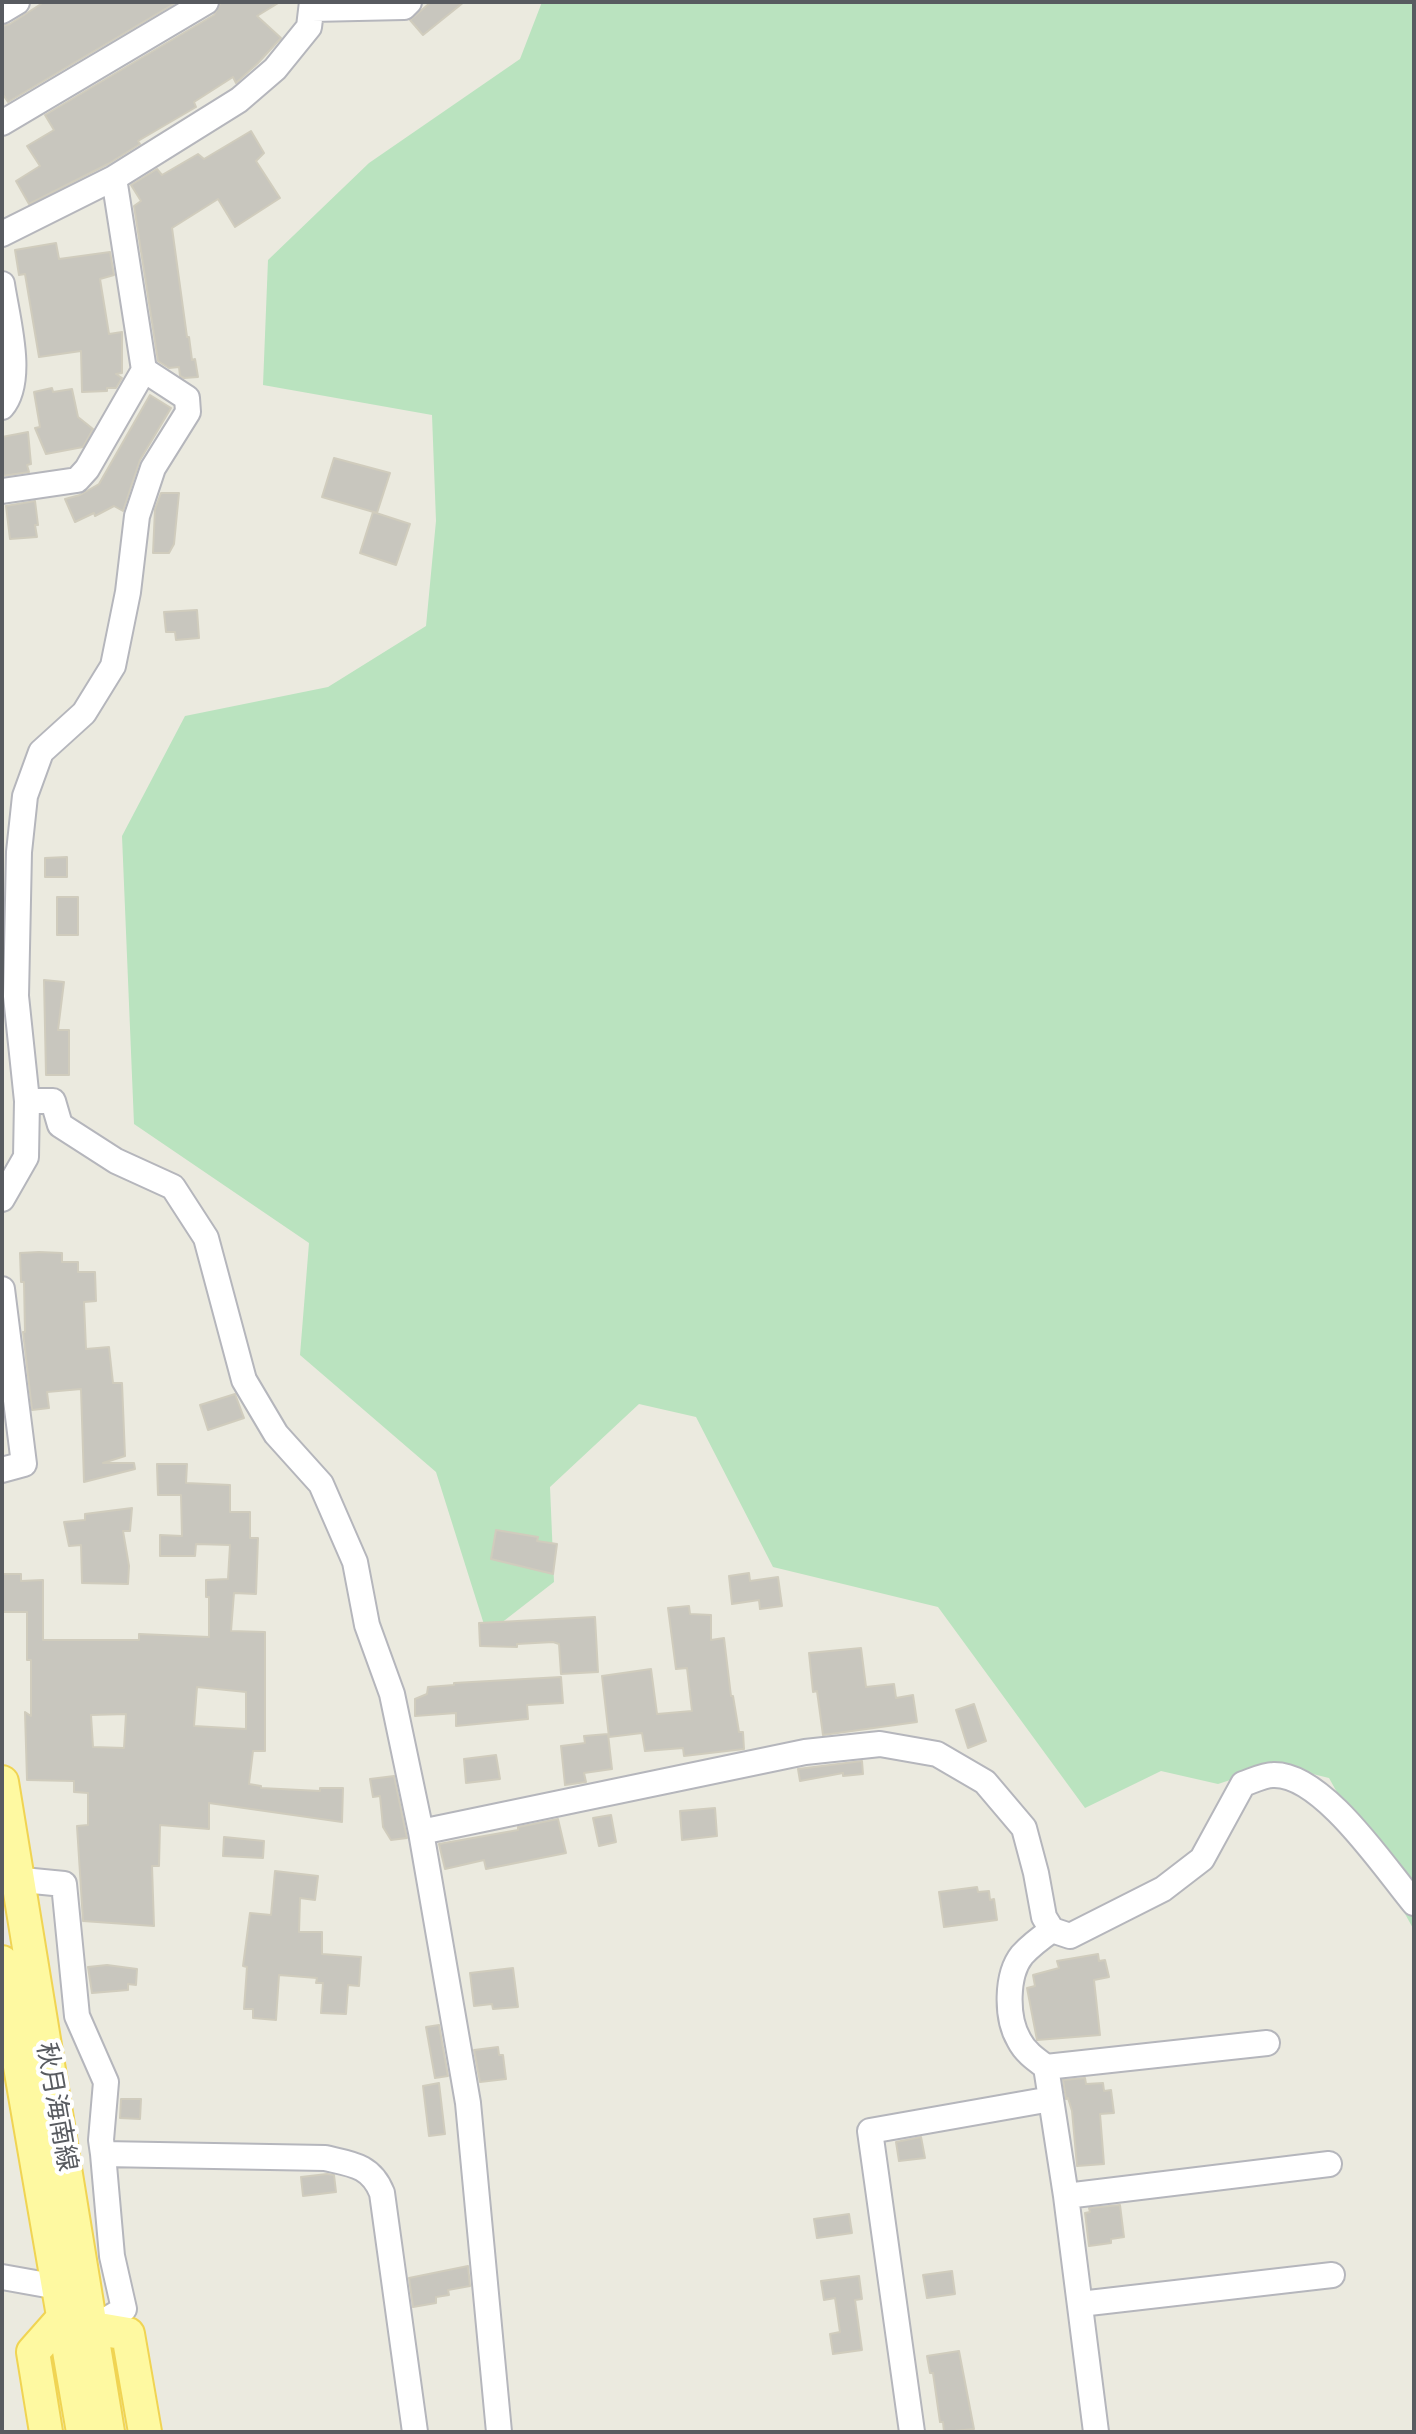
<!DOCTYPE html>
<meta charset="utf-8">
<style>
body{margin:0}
#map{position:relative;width:1416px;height:2434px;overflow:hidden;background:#ebeadf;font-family:Karla,sans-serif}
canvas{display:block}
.frame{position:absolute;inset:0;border:4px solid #585b60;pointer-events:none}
</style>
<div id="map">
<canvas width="1416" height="2434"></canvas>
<div class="frame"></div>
</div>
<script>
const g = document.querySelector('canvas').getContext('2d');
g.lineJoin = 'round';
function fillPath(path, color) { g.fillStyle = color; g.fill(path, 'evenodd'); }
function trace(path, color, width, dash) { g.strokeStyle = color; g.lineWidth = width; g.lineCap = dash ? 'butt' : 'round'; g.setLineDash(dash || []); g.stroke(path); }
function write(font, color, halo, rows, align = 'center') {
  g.font = font + ' Karla,"Noto Sans JP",sans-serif'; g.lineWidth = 8; g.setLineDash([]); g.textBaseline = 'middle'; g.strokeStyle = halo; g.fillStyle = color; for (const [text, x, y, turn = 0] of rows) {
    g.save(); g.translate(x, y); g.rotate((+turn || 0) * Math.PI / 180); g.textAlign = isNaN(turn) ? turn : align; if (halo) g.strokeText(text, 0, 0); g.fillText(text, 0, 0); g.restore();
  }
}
fillPath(new Path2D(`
 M542 2H1414V1930L1329 1778 1276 1765 1218 1784 1161 1771 1085 1808 938 1607 773 1567 696 1417 639 1404 550 1487 554 1582 487 1634 436 1472 300 1355 309 1243 134 1124 122 836 185 716 328 687 426 626 436 521 432 415 263 385 268 260 369 163 520 59Z`), '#bae3bf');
const building = new Path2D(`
 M44 2H177L8 102 2 93V26L10 24Z
 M221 2H280L257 16 281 38 258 63 236 83 233 77 194 102 196 107 138 141 140 144 108 164 29 204 16 181 40 166 27 146 54 130 45 115 214 15Z
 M431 2H464L423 35 410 20Z
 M251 131 264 153 256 161 280 198 235 227 218 199 172 228 187 337H189L192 360 195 359 198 377 184 378 180 376 179 367 169 368 158 361 134 206 141 201 131 185 157 169 162 175 198 154 204 159Z
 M56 243 59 259 110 252 114 275 100 279 109 334 122 332V373L116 374 122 378 116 388H107V391L82 392 81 351 39 357 25 274 19 275 15 250Z
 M52 388 53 392 72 389 78 417 93 429 83 447 46 454 35 428 40 427 34 392Z
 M150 395 171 408 140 460 123 511 114 506 95 516 94 513 75 522 65 499 80 495 99 484Z
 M28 432 31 464 27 465 29 472 2 476V437Z
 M334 458 390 473 377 513 322 497Z
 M161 493H179L174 544 169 553H153L155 509Z
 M35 501 38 525H35L37 537 10 539 6 506Z
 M373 512 410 524 396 565 360 553Z
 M197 610 199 638 176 640 175 632H166L164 612Z
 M67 857V877H45V858Z
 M57 897H78V935H57Z
 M44 980 64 982 58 1030H69V1075H46Z
 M39 1252 62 1253V1262H78V1272H95L96 1301 84 1302 86 1349 109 1347 113 1383H122L125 1456 103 1463H134L135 1469 84 1482 81 1389 47 1392 49 1408 32 1410 23 1332H25L24 1282H21L20 1253Z
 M235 1394 244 1418 208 1430 200 1405Z
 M157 1464H187L186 1483 230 1485V1512H250V1538H258L256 1594 234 1593 231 1631 265 1632V1751H253L249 1784 261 1786V1788L320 1791V1788H343L342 1822 209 1803V1829L160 1825 159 1866H152L154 1926 83 1921 77 1826 88 1825V1793L74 1792V1781L27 1780 25 1712 31 1716V1660H27V1612H2L3 1574H21V1581L43 1580V1640H139V1634L209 1637V1597H206V1580L228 1579 230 1545 196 1544 195 1556H160V1535L182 1536 181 1495H158ZM197 1687 246 1692V1729L194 1726ZM126 1714 124 1748 93 1747 91 1715Z
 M132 1508 130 1531H123L129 1566 128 1584 82 1583 81 1545 69 1546 64 1522 85 1520V1514Z
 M496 1530 538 1537 537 1541 557 1544 553 1574 491 1559Z
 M749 1573 750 1581 778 1577 782 1606 760 1609 759 1600 732 1604 729 1576Z
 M689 1606 690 1614 711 1615V1640L724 1638 731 1696H733L739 1732H743L744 1749 684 1756 683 1748 645 1751 642 1733 609 1737 602 1676 651 1669 657 1714 692 1711 687 1668 676 1669 668 1608Z
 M595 1617 598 1672 561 1674 559 1644 553 1642 517 1644V1647L480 1646 479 1623Z
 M861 1648 866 1687 894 1684 896 1698 913 1695 917 1722 823 1735 817 1691 813 1692 809 1653Z
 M561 1677 563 1703 527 1705 528 1719 456 1726V1713L415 1716V1699L427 1694 428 1687 454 1685V1683Z
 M974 1704 986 1741 968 1748 956 1710Z
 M608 1734 612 1769 584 1773 586 1782 565 1785 561 1746 585 1743 584 1736Z
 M496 1755 500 1779 466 1783 464 1759Z
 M862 1761 863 1774 843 1776V1773L800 1781 798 1769Z
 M394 1776 407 1838 391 1840 383 1827 380 1796 373 1797 370 1779Z
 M715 1808 717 1836 682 1840 680 1811Z
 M611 1815 616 1842 599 1846 593 1818Z
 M558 1819 566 1853 486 1869 484 1860 445 1869 439 1844 518 1830V1827Z
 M224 1837 264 1841 263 1858 223 1856Z
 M275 1871 318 1876 315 1900 300 1898 299 1932H322V1954L361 1957 359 1986 348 1985 346 2014 321 2013 323 1983H316L317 1978 279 1975 276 2020 253 2018V2009H244L247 1967 243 1966 250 1913 271 1915Z
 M977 1887 978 1892 989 1891 990 1900 994 1899 997 1920 944 1927 939 1892Z
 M1098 1954 1099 1961 1105 1960 1109 1977 1094 1980 1100 2035 1037 2040 1027 1988 1035 1986 1033 1975 1059 1968 1057 1961Z
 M107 1965 137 1969 136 1985 128 1984V1990L92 1993 88 1967Z
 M513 1968 518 2007 493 2009 492 2004 474 2006 470 1973Z
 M439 2025 448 2076 435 2078 426 2027Z
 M498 2047 499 2055H503L506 2079 480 2082 474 2050Z
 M1085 2078 1086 2084 1103 2083 1104 2091 1111 2090 1114 2113 1100 2114 1104 2164 1077 2166 1072 2111 1068 2098 1066 2099 1063 2080Z
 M439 2083 445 2134 429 2136 423 2086Z
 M121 2099H141L140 2119 120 2118Z
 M921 2137 925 2158 899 2161 896 2142Z
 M327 2174 334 2175 336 2192 303 2196 301 2177Z
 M1120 2205 1124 2237 1111 2239V2243L1089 2246 1085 2213 1090 2212 1089 2208Z
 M849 2214 852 2233 817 2238 814 2219Z
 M468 2266 470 2286 448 2290 449 2295 436 2297V2303L413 2307 409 2278Z
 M952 2271 955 2294 927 2298 923 2275Z
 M859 2276 862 2299 855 2300 862 2350 833 2354 830 2334 840 2332 835 2298 824 2300 821 2281Z
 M959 2351 974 2429 944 2432 943 2422H940L933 2373H930L927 2356Z`);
fillPath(building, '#c8c6be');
trace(building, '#d0ccbd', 2);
const minor = new Path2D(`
 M312 9 404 7 409 2
 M2 11 17 2
 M2 123 206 2
 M2 234 114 178 239 100 275 69 309 27 312 2
 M2 284C7 318 25 380 2 407
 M2 491 77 480 87 469 144 370
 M27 1101H53L60 1125 116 1161 173 1187 206 1238 244 1380 276 1434 321 1484 355 1562 367 1625 392 1694 421 1832 468 2103 499 2432
 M2 1199 26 1157 27 1101 16 996 19 852 25 796 41 752 84 713 113 666 128 592 137 516 153 468 188 412 187 398 144 370 114 178
 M2 1289 24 1464 2 1470
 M421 1832 805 1752 880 1744 937 1754 985 1782 1024 1828 1036 1873 1044 1917 1052 1930 1070 1936 1163 1889 1202 1859 1243 1784C1252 1781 1264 1775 1273 1775 1322 1773 1384 1867 1414 1903
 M2 1878 64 1884 77 2016 106 2082 101 2140 103 2154 325 2158C351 2164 371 2165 382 2193L415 2432
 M1052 1930C1042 1937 1031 1945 1022 1955 1006 1975 1006 2018 1019 2040 1025 2052 1035 2059 1046 2067L1066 2196 1096 2432
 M1046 2067 1267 2043
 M1066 2196 1329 2164
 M2 2277 58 2287
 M1080 2304 1332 2275
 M93 2328 124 2309 112 2256 103 2154
 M912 2432 870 2131 1051 2099`);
const major = new Path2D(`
 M2 1782 108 2432
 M2 1962 83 2432
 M93 2328 128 2334 145 2432
 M46 2432 33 2352 63 2318`);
trace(minor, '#b5b6bc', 28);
trace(major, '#f0d453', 36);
trace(minor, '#fff', 24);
trace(major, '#fef9a1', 32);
write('26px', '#585b60', '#fff', [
 ["秋月海南線",56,2107,80]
]);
</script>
